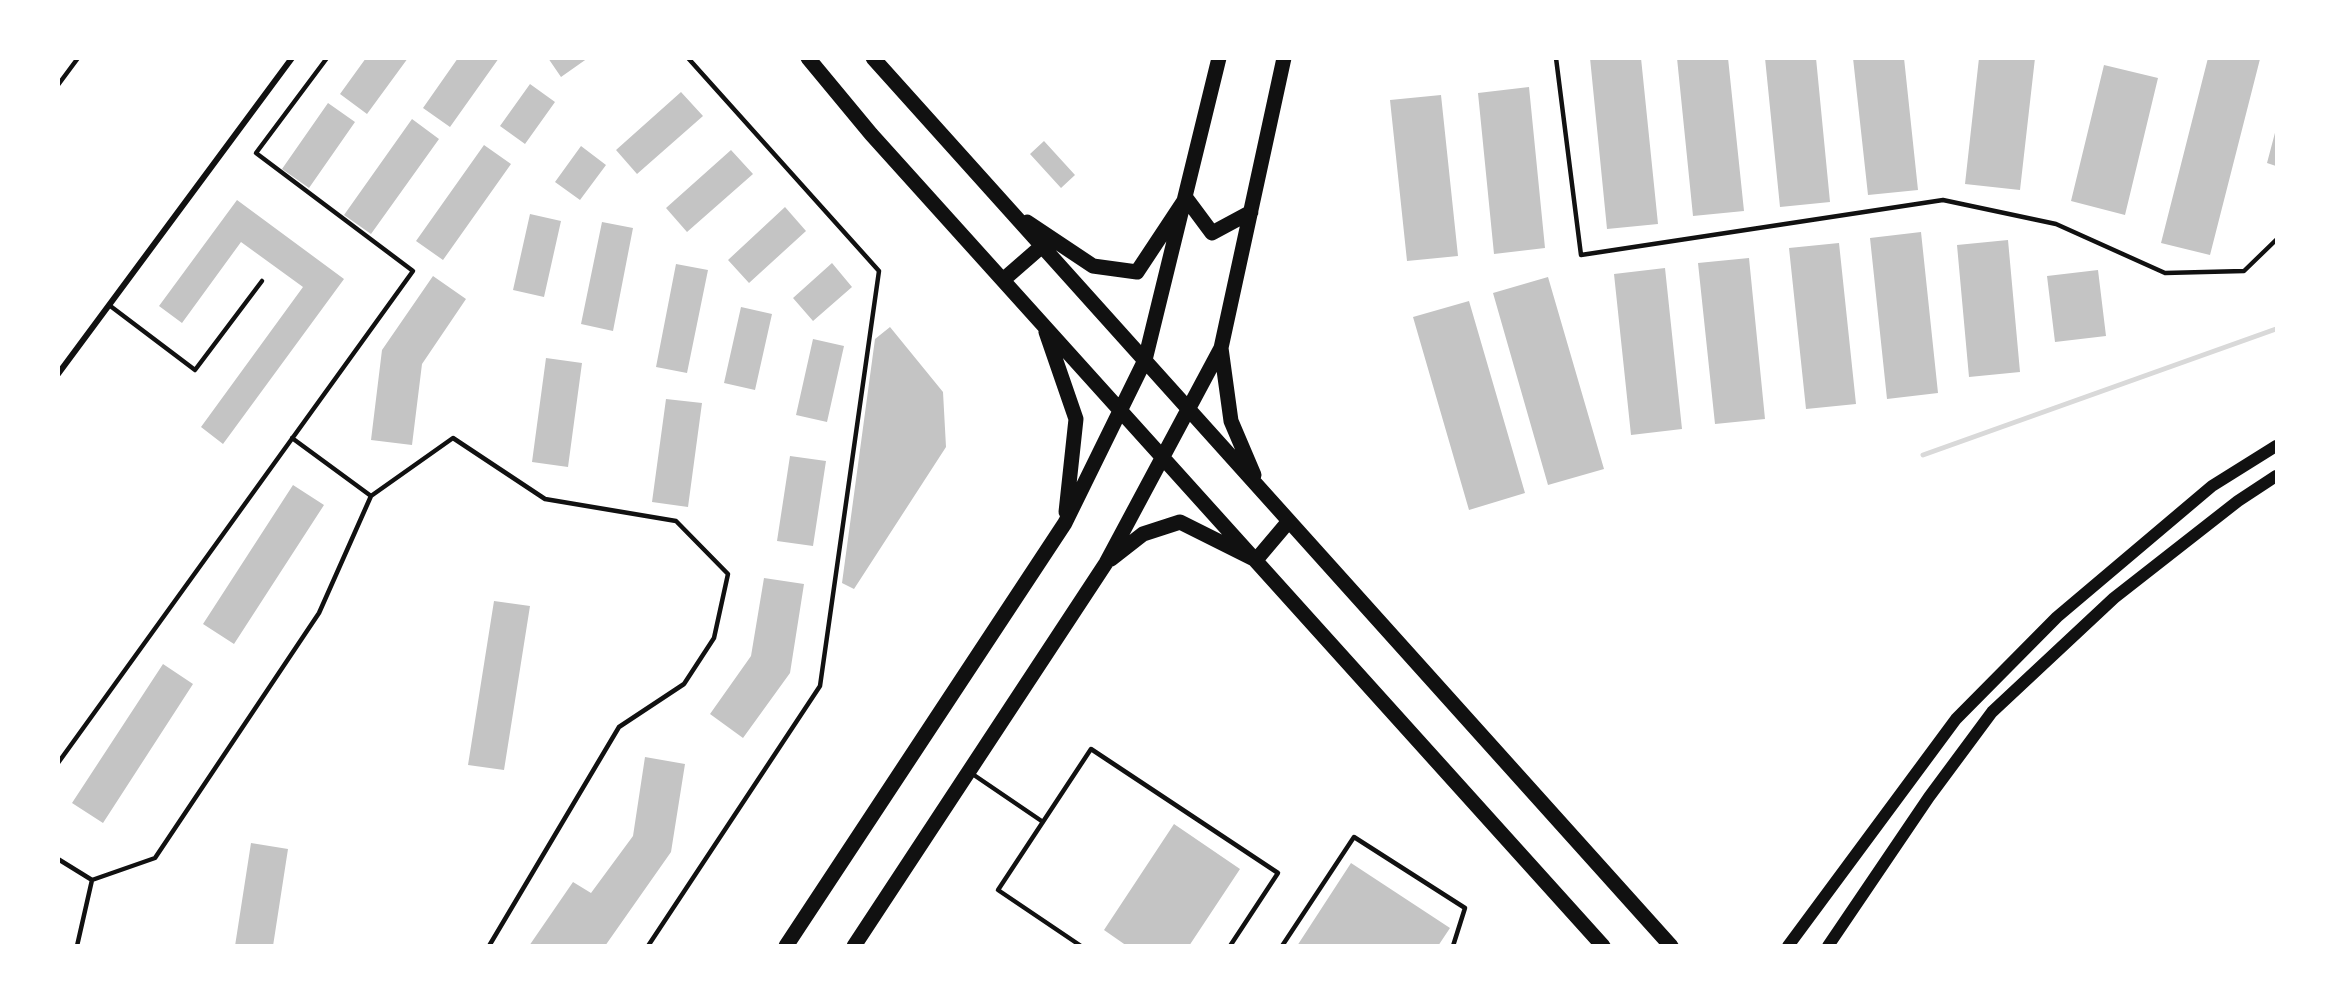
<!DOCTYPE html>
<style>
body{margin:0}
#map{position:relative;width:2335px;height:1004px;overflow:hidden;background:#fff;font-family:"Exo 2",sans-serif}
canvas{display:block}
.frame{position:absolute;inset:0;border:60px solid #fff;pointer-events:none}
</style>
<div id="map">
<canvas width="2335" height="1004"></canvas>
<div class="frame"></div>
</div>
<script>
const g = document.querySelector('canvas').getContext('2d');
g.lineJoin = 'round';
function trace(path, color, width, dash) { g.strokeStyle = color; g.lineWidth = width; g.lineCap = dash ? 'butt' : 'round'; g.setLineDash(dash || []); g.stroke(path); }
function fillPath(path, color) { g.fillStyle = color; g.fill(path, 'evenodd'); }
trace(new Path2D(`
 M1923 455 2276 329`), '#d9d9d9', 5);
fillPath(new Path2D(`
 M366 58H408L367 114 340 94Z
 M458 58H499L450 127 423 108Z
 M548 58H588L561 77Z
 M1590 58H1641L1658 224 1607 229Z
 M1677 58H1728L1744 211 1693 216Z
 M1765 58H1816L1830 202 1780 207Z
 M1853 58H1904L1918 190 1868 195Z
 M1979 58H2035L2020 190 1965 184Z
 M2208 58 2260 59 2210 255 2161 243Z
 M2104 65 2158 78 2125 215 2071 201Z
 M530 84 555 102 525 144 500 126Z
 M1529 87 1545 248 1494 254 1478 93Z
 M681 92 703 116 637 174 616 150Z
 M1441 95 1458 256 1407 261 1390 100Z
 M328 103 355 122 309 188 282 169Z
 M412 119 439 139 371 234 344 215Z
 M2276 129V166L2267 163Z
 M1044 141 1075 175 1061 188 1030 154Z
 M484 145 511 164 443 260 416 241Z
 M581 146 606 165 580 200 555 182Z
 M731 150 753 174 687 232 666 208Z
 M237 200 344 279 223 444 201 427 303 287 241 242 182 323 159 306Z
 M785 207 806 231 749 283 728 260Z
 M530 214 561 221 544 297 513 290Z
 M602 222 633 228 613 331 581 324Z
 M1921 232 1938 393 1887 399 1870 238Z
 M2008 240 2020 372 1969 377 1957 245Z
 M1839 243 1856 404 1806 409 1789 248Z
 M1749 258 1765 419 1715 424 1698 263Z
 M832 263 852 287 813 321 793 298Z
 M676 264 708 270 687 373 656 367Z
 M1665 268 1682 429 1631 435 1614 274Z
 M2098 270 2106 336 2055 342 2047 276Z
 M433 276 466 299 422 364 412 445 371 440 382 350Z
 M1548 277 1604 469 1548 485 1493 293Z
 M1469 301 1525 493 1469 510 1413 317Z
 M741 307 772 314 755 390 724 383Z
 M890 327 943 392 946 447 854 589 842 583 875 339Z
 M813 339 844 346 827 422 796 415Z
 M546 358 582 363 568 467 532 462Z
 M666 399 702 403 688 507 652 502Z
 M790 456 826 461 813 546 777 541Z
 M293 485 324 505 234 644 203 624Z
 M764 578 804 584 790 673 743 738 710 714 751 656Z
 M494 601 530 606 504 770 468 765Z
 M163 664 193 684 103 823 72 803Z
 M645 757 685 764 671 852 605 946H529L573 882 591 893 633 836Z
 M1174 824 1240 869 1189 946H1127L1104 930Z
 M251 843 288 849 273 946H235Z
 M1351 863 1450 928 1438 946H1297Z`), '#c4c4c4');
trace(new Path2D(`
 M1556 58 1581 255 1943 200 2056 224 2165 273 2244 271 2276 240
 M58 85 78 58
 M109 305 195 370 262 281
 M371 496 453 438 545 499 676 521 728 574 714 638 684 684 619 727 489 946
 M58 763 413 271 256 153 327 58
 M971 773 1043 822
 M58 859 92 880 155 858 319 613 371 496 292 438
 M77 946 92 880
 M648 946 820 686 879 271 688 58
 M1081 946 998 890 1091 749 1278 873 1230 946
 M1282 946 1354 837 1465 908 1453 946`), '#111', 4.5);
trace(new Path2D(`
 M58 374 292 58`), '#111', 6);
trace(new Path2D(`
 M1788 946 1956 719 2057 617 2212 486 2276 446
 M1828 946 1929 797 1992 712 2114 598 2238 501 2276 476`), '#111', 12);
trace(new Path2D(`
 M808 58 871 134 1603 946
 M873 58 1671 946
 M1027 222 1093 266 1137 272 1186 198 1212 233 1251 212
 M1003 280 1042 246
 M1046 332 1076 419 1066 512
 M1221 348 1231 421 1254 475
 M1111 559 1143 534 1180 522 1256 560 1289 521
 M786 946 1065 523 1145 360 1219 58
 M854 946 1106 563 1221 348 1284 58`), '#111', 15);
</script>
